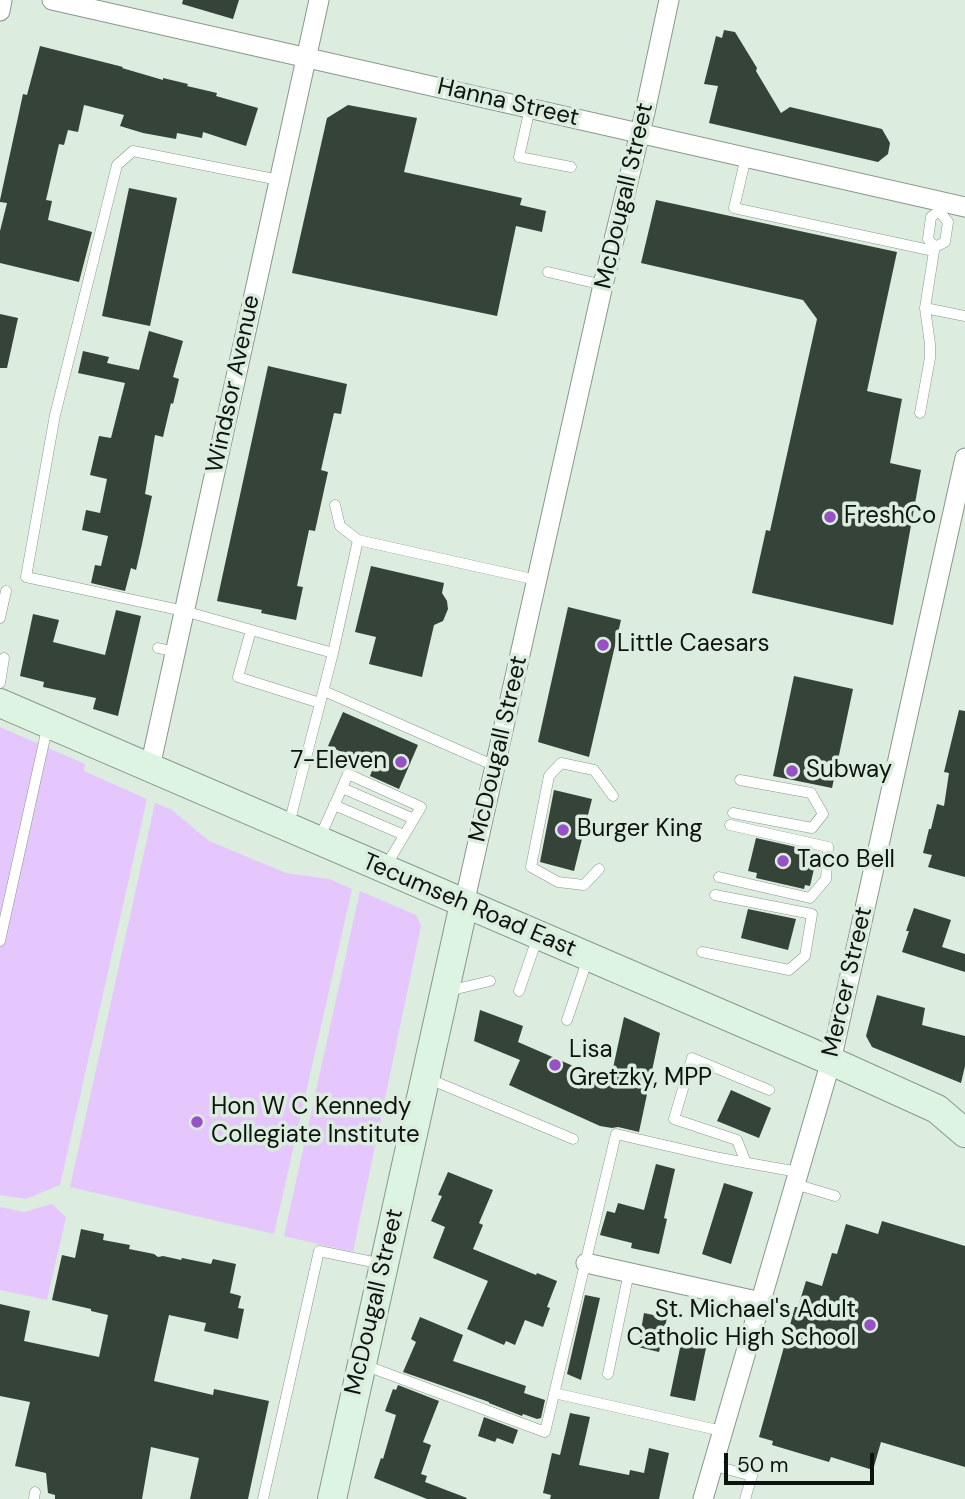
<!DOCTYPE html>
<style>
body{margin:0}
#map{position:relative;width:965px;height:1499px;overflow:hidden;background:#dcecdf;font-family:"DM Sans",sans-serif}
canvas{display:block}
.scale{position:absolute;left:724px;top:1453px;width:150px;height:32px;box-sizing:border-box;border:4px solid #0d130e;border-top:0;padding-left:9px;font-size:21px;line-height:24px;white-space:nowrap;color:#0d130e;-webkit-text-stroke:5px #dcecdf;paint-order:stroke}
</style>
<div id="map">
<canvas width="965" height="1499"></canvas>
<div class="scale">50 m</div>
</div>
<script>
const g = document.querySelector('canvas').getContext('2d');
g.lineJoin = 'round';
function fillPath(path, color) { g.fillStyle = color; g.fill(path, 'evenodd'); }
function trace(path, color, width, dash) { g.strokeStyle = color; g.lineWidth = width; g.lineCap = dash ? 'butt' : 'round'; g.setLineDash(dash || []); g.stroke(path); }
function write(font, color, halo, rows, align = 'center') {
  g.font = font + ' "DM Sans",sans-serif'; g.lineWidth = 7; g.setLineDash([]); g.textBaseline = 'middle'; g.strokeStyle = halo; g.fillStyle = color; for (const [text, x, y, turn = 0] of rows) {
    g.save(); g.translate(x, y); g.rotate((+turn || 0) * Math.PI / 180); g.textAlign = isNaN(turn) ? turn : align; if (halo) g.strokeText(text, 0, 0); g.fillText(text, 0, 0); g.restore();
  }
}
fillPath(new Path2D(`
 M0 727 85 764 84 771 147 799 60 1185 26 1199 0 1195Z
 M155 803 172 810 209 841 286 873 329 879 352 889 274 1234 70 1187Z
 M360 891 416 915 421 926 353 1252 284 1236Z
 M52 1204 66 1217 47 1300 0 1290V1207L24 1212Z`), '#e5c7fd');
fillPath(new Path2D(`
 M183 0H239L233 19 182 4Z
 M724 30 735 32 757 68 756 71 781 113 790 107 882 129 890 143 888 154 878 162 709 123 718 86 704 84 716 36 722 38Z
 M40 46 123 67 122 68 163 80V78L188 84 187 86 217 93 216 96 258 108 246 146 203 132 202 138 177 133 176 139 143 133 120 126 124 115 84 105 78 132 68 130 64 145 59 144 46 200 52 201 48 220 92 232 79 282 0 263V231L7 203 0 202V200L23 94 27 95Z
 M348 105 417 118 404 172 522 198 520 205 546 211 542 232 516 226 497 316 292 273 327 118Z
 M129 188 177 198 150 326 102 316Z
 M656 200 897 252 867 391 902 399 890 463 921 470 893 625 752 593 766 530 770 531 817 319 803 300 641 263Z
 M0 314 18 318 7 368H0Z
 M149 331 183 341 173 377 179 379 173 404 171 403 163 437 155 435 145 494 152 496 142 544 136 570 131 568 125 591 91 583 95 565 101 566 108 536 82 530 86 510 100 513 107 479 90 475 99 436 111 438 125 383 78 373 83 351 109 357 107 363 139 370Z
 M268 366 347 384 341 414 334 413 321 470 328 472 315 531 309 530 297 586 303 587 296 620 261 613 262 610 217 601Z
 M371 566 444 583 442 593 447 601 448 609 443 621 434 625 422 677 369 664 376 637 355 632Z
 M568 607 621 620 589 757 538 742Z
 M116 610 141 616 118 716 93 709 96 698 43 687 44 682 20 676 33 614 59 620 53 642 105 655Z
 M794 676 853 689 832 788 773 776Z
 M959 710 965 711V877L928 867 932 855 923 853 929 829H931L937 804 944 806 949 773 944 772Z
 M343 712 418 745 399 789 370 776 374 766 328 746Z
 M554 790 592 799 574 871 540 862Z
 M756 838 818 852 810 886 805 885 804 889 756 878 757 873 748 871Z
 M914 908 951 920 942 947 965 954V972L902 952 909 931H906Z
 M748 909 796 919 788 950 741 938Z
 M877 995 925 1008 922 1025 965 1036V1066L961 1083 872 1047 866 1036Z
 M480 1010 523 1026 518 1042 610 1082 624 1017 660 1033 639 1132 618 1127 612 1128 600 1126 509 1085 520 1060 474 1041Z
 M731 1090 771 1108 759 1138 717 1121Z
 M656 1164 675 1169 664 1218 667 1219 659 1254 631 1248 632 1243 600 1235 607 1211 615 1213 618 1203 644 1210Z
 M448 1172 493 1190 479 1223 483 1225 473 1249 536 1275 537 1273 557 1281 547 1307 550 1308 543 1327 525 1320 515 1345 506 1341 504 1345 467 1329 488 1281 433 1258 445 1227 431 1221 442 1196 438 1195Z
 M724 1183 753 1192 731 1264 702 1254Z
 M882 1221 965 1246V1467L881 1442 873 1470 831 1457 829 1462 772 1445 773 1441 759 1437 795 1307H798L806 1281 822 1286 832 1253 837 1254 846 1224 878 1234Z
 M81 1229 104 1234 103 1240 130 1245 129 1249 154 1254 158 1257 163 1256 181 1260 182 1258 211 1264 213 1259 236 1264 230 1293 241 1296 238 1308 244 1309 238 1339 204 1331 206 1323 169 1315 154 1381 213 1395 214 1389 269 1401 248 1499H190L199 1458 151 1447 142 1499H55V1495L48 1493 46 1473 15 1466 30 1402 0 1396V1304L30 1311 24 1341 99 1357 108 1315 91 1311V1309L52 1300 62 1255 75 1258Z
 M585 1295 600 1298 581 1380 567 1374Z
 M644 1313 667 1318 659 1352 638 1347Z
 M420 1317 463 1335 453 1361 526 1386 524 1393 545 1400 541 1418 537 1419 523 1414 522 1416 489 1403V1402L403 1372 416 1342 411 1339Z
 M681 1343 706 1348 695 1401 670 1396Z
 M398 1385 439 1401 423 1442 431 1445 421 1474 427 1476 425 1482 467 1498 466 1499H427L374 1478 381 1458 383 1459 396 1415 385 1411 393 1389 396 1390Z
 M570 1413 590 1417 579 1465 629 1475 630 1470 644 1473 649 1448 669 1453 659 1499H550L551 1495 543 1493 552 1453 560 1455Z
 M484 1417 518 1430 513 1444 497 1438 495 1442 478 1436Z`), '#364338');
const lane = new Path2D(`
 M530 108 519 157 571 167
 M746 157 734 208 934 251 925 308 965 316
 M279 180 133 151 117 165 55 415 26 577 184 611 333 653
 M934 251 935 247 945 242 948 222 939 211 931 217 928 239 935 247
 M548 272 603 285
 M920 413 930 358V344L925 308
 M335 505 340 526 358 540 537 580
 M0 618 6 591
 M251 630 238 677 320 703
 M158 648 175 652
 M0 683 4 658
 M324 691 495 766
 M342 788 348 774 421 807 386 866
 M334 805 404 835
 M733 813 812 828 823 814 811 793 740 780
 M289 824 333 653 358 540
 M320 837 342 788 414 819
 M599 869 584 885 558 882 531 867 549 776 561 763 594 770 613 796
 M719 877 810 898 826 879 828 847 730 825
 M0 941 48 724
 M702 952 789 970 805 956 812 914 715 895
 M448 991 490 981
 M519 991 538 936
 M567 1020 588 958
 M429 1079 573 1139
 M746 1163 737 1140 674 1119 692 1058 769 1090
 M795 1184 835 1196
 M364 1365 545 1432 616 1134 720 1158 798 1172
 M608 1374 629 1272
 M554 1393 722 1431
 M712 1465 752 1476 745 1499
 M34 1499 35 1492
 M263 1499 319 1251 383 1264`);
const street = new Path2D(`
 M52 0 965 207
 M0 11 2 0
 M150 767 319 0
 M464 904 603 285 645 112 669 0
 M586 1263 761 1302
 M703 1499 831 1061 965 458`);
const secondary = new Path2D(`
 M0 703 831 1061 937 1109 965 1133
 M332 1499 464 904`);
trace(lane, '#89988c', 11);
trace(street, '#89988c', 21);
trace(secondary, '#89988c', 30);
trace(lane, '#fff', 10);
trace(street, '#fff', 19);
trace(secondary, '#ddf4e2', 28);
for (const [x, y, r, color] of [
 [830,517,7,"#9751c5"],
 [603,645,7,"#9751c5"],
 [401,762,7,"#9751c5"],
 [792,771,7,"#9751c5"],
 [563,830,7,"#9751c5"],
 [783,861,7,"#9751c5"],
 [555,1065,7,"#9751c5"],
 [197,1122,7,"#9751c5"],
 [870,1325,7,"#9751c5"]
]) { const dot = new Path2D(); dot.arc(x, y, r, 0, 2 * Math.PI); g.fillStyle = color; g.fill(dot); trace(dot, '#dcecdf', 2.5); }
write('24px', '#0d130e', '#dcecdf', [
 ["Hanna Street",508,103,13],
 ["McDougall Street",625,196,-77],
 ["Windsor Avenue",234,384,-78],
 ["McDougall Street",499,749,-77],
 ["Tecumseh Road East",469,906,23],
 ["Mercer Street",848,982,-77],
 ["McDougall Street",375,1302,-77]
]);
write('24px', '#0d130e', '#dcecdf', [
 ["FreshCo",844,517],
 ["Little Caesars",617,645],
 ["7-Eleven",387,762,"right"],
 ["Subway",806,771],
 ["Burger King",577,830],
 ["Taco Bell",797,861],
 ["Lisa",569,1051],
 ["Gretzky, MPP",569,1079],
 ["Hon W C Kennedy",211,1108],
 ["Collegiate Institute",211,1136],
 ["St. Michael's Adult",856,1311,"right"],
 ["Catholic High School",856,1339,"right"]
], 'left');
</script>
